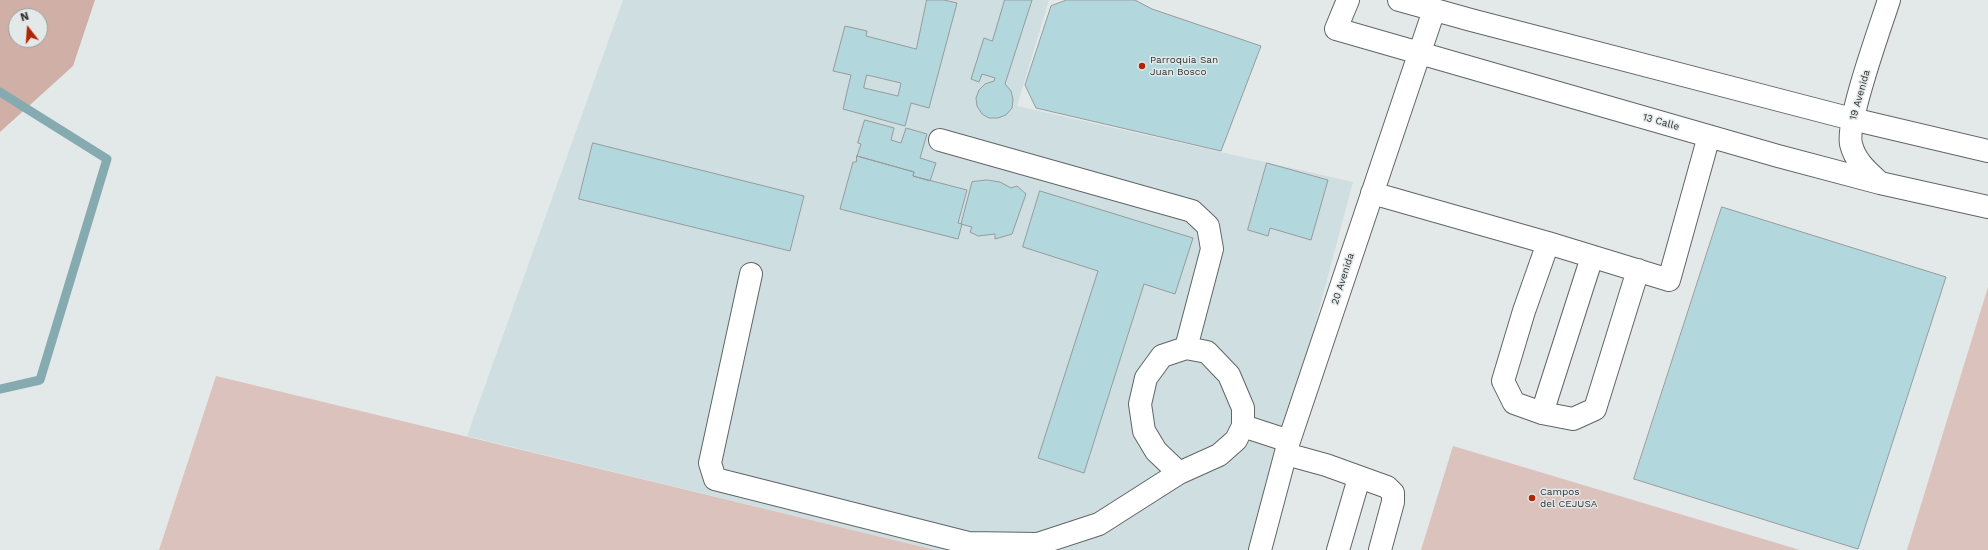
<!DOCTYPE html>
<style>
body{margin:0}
#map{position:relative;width:1988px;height:550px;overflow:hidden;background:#e3e8e9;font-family:"Work Sans",sans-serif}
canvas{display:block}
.north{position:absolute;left:8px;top:8px;width:40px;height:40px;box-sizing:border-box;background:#e3e8e9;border:1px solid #9b9f9f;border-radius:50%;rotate:343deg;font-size:11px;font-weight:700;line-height:16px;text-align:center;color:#2f3131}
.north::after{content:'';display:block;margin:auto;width:14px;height:18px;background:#b12501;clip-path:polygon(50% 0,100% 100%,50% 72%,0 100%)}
</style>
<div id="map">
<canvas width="1988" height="550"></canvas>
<div class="north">N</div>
</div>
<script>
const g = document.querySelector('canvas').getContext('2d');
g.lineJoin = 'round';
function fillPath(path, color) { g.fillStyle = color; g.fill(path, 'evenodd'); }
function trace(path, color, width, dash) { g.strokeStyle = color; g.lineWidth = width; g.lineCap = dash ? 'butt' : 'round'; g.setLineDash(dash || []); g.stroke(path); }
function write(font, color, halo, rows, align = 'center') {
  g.font = font + ' "Work Sans",sans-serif'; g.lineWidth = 3; g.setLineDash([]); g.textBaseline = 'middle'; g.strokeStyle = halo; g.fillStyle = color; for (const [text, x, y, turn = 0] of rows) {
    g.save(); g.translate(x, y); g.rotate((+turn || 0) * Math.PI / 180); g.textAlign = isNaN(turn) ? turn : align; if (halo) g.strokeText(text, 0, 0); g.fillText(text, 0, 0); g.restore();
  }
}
fillPath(new Path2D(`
 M623 0H1049L1017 106 1353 182 1255 550H935L467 436Z`), '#cfdee0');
fillPath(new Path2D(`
 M1988 287V550H1907Z
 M216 376 935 550H159Z
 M1453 446 1800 550H1421Z`), '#dcc2bc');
fillPath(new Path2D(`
 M0 0H95L73 66 0 132ZM16 16H40V40H16Z`), '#d0afa7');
trace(new Path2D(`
 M0 92 107 159 40 380 0 389`), '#85aab0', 9);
const building = new Path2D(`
 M927 0H944L957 3 929 108 911 103 905 126 843 109 851 75 833 71 845 26 867 31 866 36 916 49ZM867 75 901 83 898 96 864 88Z
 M1005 0H1032L1005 84 1011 91 1013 99 1012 108 1006 115 998 118H989L982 114 977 106 976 98 979 90 985 84 994 81 995 78 982 74 979 82 971 79 984 38 992 41Z
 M1067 0H1135L1152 9 1261 46 1221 151 1036 108 1025 85 1051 6Z
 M865 120 894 128 891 140 901 143 906 128 927 134 920 158 936 163 930 181 913 176 914 172 857 156 861 144 858 143Z
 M593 143 804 196 790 251 579 199Z
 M857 156 914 172 913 176 967 190 958 223 962 224 958 239 840 209 853 162H856Z
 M1267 163 1328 180 1311 240 1270 228 1268 236 1248 230Z
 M987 180 1000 182 1011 188 1017 186 1026 194 1012 234 995 239V234L978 236 970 232 972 227 961 224 972 182Z
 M1040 191 1193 238 1175 294 1144 284 1084 473 1038 458 1098 271 1023 247Z
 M1722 207 1946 277 1858 549 1634 479Z`);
fillPath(building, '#b2d8de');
trace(building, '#969b9c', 1);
const minor = new Path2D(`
 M1348 0 1336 29 1778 156 1880 183 1988 207
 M1399 0 1471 20 1852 119 1988 151
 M940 140 1192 211 1208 226 1212 249 1186 348
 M1879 182C1867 171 1855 161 1851 144 1846 121 1880 28 1889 0
 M1372 193 1548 243 1524 311 1503 381 1514 403 1542 413 1573 419 1595 409 1638 270
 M1548 243 1669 280 1709 136
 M751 274 710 463 715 479 968 543 1038 544 1099 524 1179 473 1219 455 1236 440 1243 426V408L1229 375 1207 352 1186 348 1162 356 1146 378 1140 404 1144 431 1156 451 1179 473
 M1542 413 1592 257
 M1243 426 1289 441
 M1286 454 1326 465 1387 487 1393 493V502L1380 550
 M1260 550 1289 441 1434 10
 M1338 550 1359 478`);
trace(minor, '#616566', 24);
trace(minor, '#fff', 22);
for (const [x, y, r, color] of [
 [1142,66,4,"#b12501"],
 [1532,498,4,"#b12501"]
]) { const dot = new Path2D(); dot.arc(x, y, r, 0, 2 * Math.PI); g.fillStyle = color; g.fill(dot); trace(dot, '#e3e8e9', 1.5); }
write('10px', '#2f3131', '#e3e8e9', [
 ["Parroquia San",1150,60],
 ["Juan Bosco",1150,72],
 ["Campos",1540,492],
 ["del CEJUSA",1540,504]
], 'left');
write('10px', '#2f3131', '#e3e8e9', [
 ["19 Avenida",1860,95,-74],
 ["13 Calle",1661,122,16],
 ["20 Avenida",1343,279,-72]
]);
</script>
